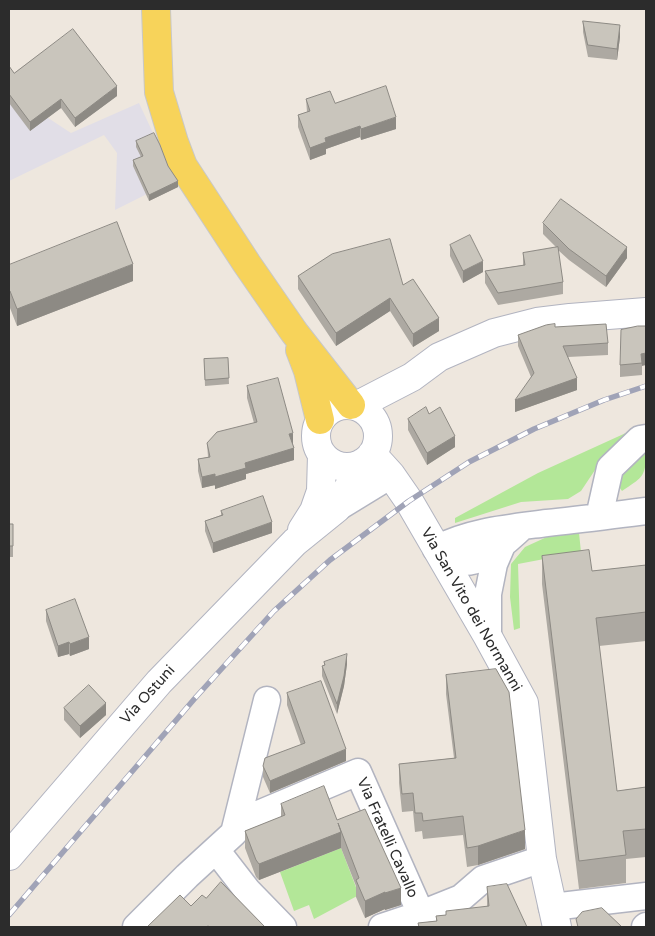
<!DOCTYPE html>
<style>
body{margin:0}
#map{position:relative;width:655px;height:936px;overflow:hidden;background:#eee7de;font-family:"Varela Round",sans-serif}
canvas{display:block}
.frame{position:absolute;inset:0;border:10px solid #2c2c2c;pointer-events:none}
</style>
<div id="map">
<canvas width="655" height="936"></canvas>
<div class="frame"></div>
</div>
<script>
const g = document.querySelector('canvas').getContext('2d');
g.lineJoin = 'round';
function fillPath(path, color) { g.fillStyle = color; g.fill(path, 'evenodd'); }
function trace(path, color, width, dash) { g.strokeStyle = color; g.lineWidth = width; g.lineCap = dash ? 'butt' : 'round'; g.setLineDash(dash || []); g.stroke(path); }
function write(font, color, halo, rows, align = 'center') {
  g.font = font + ' "Varela Round",sans-serif'; g.lineWidth = 5; g.setLineDash([]); g.textBaseline = 'middle'; g.strokeStyle = halo; g.fillStyle = color; for (const [text, x, y, turn = 0] of rows) {
    g.save(); g.translate(x, y); g.rotate((+turn || 0) * Math.PI / 180); g.textAlign = isNaN(turn) ? turn : align; if (halo) g.strokeText(text, 0, 0); g.fillText(text, 0, 0); g.restore();
  }
}
fillPath(new Path2D(`
 M9 67 39 112 71 133 139 103 175 180 115 210 117 153 104 135 9 181Z`), '#e1dee7');
fillPath(new Path2D(`
 M628 432 601 461 581 491 568 499 521 502 455 523V518L538 473Z
 M646 453C646 478 641 478 622 491L615 481 638 455Z
 M579 533 581 552 518 564 520 628 514 630 510 597 511 564 525 547 549 536Z
 M341 848 359 895 314 919 309 905 294 911 280 872Z`), '#b3e798');
const street = new Path2D(`
 M337 508 391 475
 M599 517 610 468 640 439 646 438
 M523 526C506 541 479 570 453 560 447 558 442 553 436 549 471 531 509 528 547 523 580 520 613 515 646 511
 M488 637V594L494 564 503 543
 M237 823 358 772 421 914
 M216 850 247 890 283 927
 M552 907 646 896
 M136 927 187 876 234 833 267 700
 M382 927 421 914 461 898 483 879 542 859
 M645 927 646 926`);
const secondary = new Path2D(`
 M316 436a31 31 0 1 1 62 0a31 31 0 1 1-62 0Z
 M356 406 412 377 439 357 494 333 537 322 570 318 646 312
 M372 454 391 475 409 501 488 637 524 703 542 859 557 927
 M302 530 314 511 321 491 322 455
 M9 856 159 682 295 542 337 508 362 463`);
const primary = new Path2D(`
 M156 9 159 92 174 142 183 166 247 264 294 332 351 405
 M300 350 308 371 320 420`);
trace(street, '#b2b4c0', 29);
trace(secondary, '#b2b4c0', 30);
trace(primary, '#c8c8c8', 30);
trace(street, '#fff', 26);
trace(secondary, '#fff', 28);
trace(primary, '#f7d35a', 28);
const rail = new Path2D(`
 M9 915 196 697 274 611 330 560 409 501 469 462 534 429 604 400 646 386`);
trace(rail, '#a0a3b7', 5.5);
trace(rail, '#fff', 4, [11]);
fillPath(new Path2D(`
 M583 21 620 37 617 60 588 57 583 32Z
 M9 66 14 73 117 96 75 127 61 108 30 131 9 103Z
 M306 99 335 103 396 129 361 140 360 137 326 149V154L310 160 298 127V115L307 112Z
 M136 141 168 166 178 187 149 201 133 166V160L141 157 136 147Z
 M543 223 627 258 606 287 569 260 558 250 563 282V294L498 305 485 283V271L523 265V253L556 247 543 234Z
 M450 245 483 272 463 283 450 256Z
 M9 265 133 281 17 326 10 308H9Z
 M298 276 403 285 439 331 413 347 390 311 336 346 298 289Z
 M646 326 642 366V375L620 377V365Z
 M555 327 608 343V355L568 357 577 390 515 412 531 377 518 346V335Z
 M228 358 229 384 205 386 204 359Z
 M247 386 293 444 294 460 246 474V479L215 489V485L202 488 198 471V459L208 457 207 443 254 423 247 398Z
 M429 414 455 447 427 465 408 430V419Z
 M221 511 272 533 213 553 205 531V521L221 515Z
 M9 524H13V557H9Z
 M542 556 592 571 646 565V641L599 646 617 791 646 787V857L626 859V883L579 889 542 584Z
 M46 610 89 649 70 656 69 654 58 657 46 621Z
 M324 662 347 664 344 686 337 714 322 676V666L324 665Z
 M446 675 525 849 478 865 467 867 463 835 423 839 422 831 415 832 413 811 402 812 399 783V764L454 758 446 694Z
 M287 693 346 761 270 793 263 777V766L301 745 287 705Z
 M64 708 106 715 80 738 64 720Z
 M281 804 337 820 401 905 385 910V909L365 918 356 897V886L341 848 259 880 256 877 245 848V831L281 817Z
 M487 887 527 927H418V923L436 921V916L446 915 487 906Z`), '#ada9a2');
fillPath(new Path2D(`
 M620 25V37L617 60V49Z
 M117 86V96L75 127V118Z
 M61 99V108L30 131V122Z
 M396 117V129L361 140V129Z
 M360 126V137L326 149V154L310 160V148L325 138Z
 M178 181V187L149 201V195Z
 M627 247V258L606 287V276Z
 M483 261V272L463 283V271Z
 M133 264V281L17 326V309Z
 M9 291H10V308H9Z
 M390 298V311L336 346V333Z
 M439 318V331L413 347V334Z
 M646 353V365L642 366 641 354Z
 M577 378V390L515 412V400Z
 M293 433V444L289 445V434Z
 M455 436V447L427 465V453Z
 M294 448V460L246 474V479L215 489V477L245 463Z
 M215 474V485L202 488V477Z
 M272 522V533L213 553V543Z
 M89 637V649L70 656V644Z
 M69 642V654L58 657V646Z
 M347 654V664L344 686 337 714V704Z
 M106 703V715L80 738V726Z
 M346 749V761L270 793V781Z
 M525 830V849L478 865V846Z
 M341 832V848L259 880V864Z
 M401 888V905L385 910V893Z
 M385 892V909L365 918V901Z`), '#8d8a84');
const building = new Path2D(`
 M583 21 620 25 617 49 588 45Z
 M73 29 117 86 75 118 61 99 30 122 9 94V66L14 73Z
 M386 86 396 117 361 129 360 126 325 138 326 142 310 148 298 115 310 111 306 99 330 91 335 103Z
 M154 133 160 145 168 166 178 181 149 195 133 160 143 156 136 141Z
 M561 199 627 247 606 276 569 249 543 223Z
 M117 222 133 264 17 309 10 291H9V265Z
 M470 235 483 261 463 271 450 245Z
 M390 239 403 285 413 279 439 318 413 334 390 298 336 333 298 276 332 254Z
 M558 247 563 282 498 293 485 271 525 265 523 253Z
 M555 324V327L606 324 608 343 563 346 577 378 515 400 534 373 518 335 546 325Z
 M638 326H646V353L641 354 642 363 620 365 621 330Z
 M228 358 229 378 205 380 204 359Z
 M278 378 293 433 289 434 294 448 245 463 246 468 215 477V474L202 477 198 459 210 457 207 443 217 432 257 422 247 386Z
 M426 407 429 414 440 407 455 436 427 453 408 419Z
 M263 496 272 522 213 543 205 521 223 515 221 511Z
 M9 524H13V546H9Z
 M589 550 592 571 646 565V612L596 618 617 791 646 787V829L623 831 626 855 579 861 542 556Z
 M75 599 89 637 70 644 69 642 58 646 46 610Z
 M347 654 344 676 337 704 322 666 325 665 324 662Z
 M496 669 509 692 525 830 478 846 467 848 463 816 423 821 422 813H415L413 793 402 794 399 764 456 758 446 675Z
 M321 681 346 749 270 781 263 766 265 758 305 743 287 693Z
 M89 685 106 703 80 726 64 708Z
 M324 786 337 820 365 809 401 888 385 893V892L365 901 356 880 359 878 338 823 341 832 259 864 256 860 245 831 285 815 281 804Z
 M221 882 265 927H210L208 926 206 927H147L180 895 191 906 202 895 206 898Z
 M507 884 527 927H419L418 923 437 921 436 916 446 915V911L489 906 487 887Z
 M602 908 622 927H578L576 919 582 912Z`);
fillPath(building, '#c9c5bc');
trace(building, '#8d8a84', 1);
write('15px', '#2c2c2c', '#fff', [
 ["Via San Vito dei Normanni",471,610,60],
 ["Via Ostuni",148,695,-48],
 ["Via Fratelli Cavallo",387,838,66]
]);
</script>
